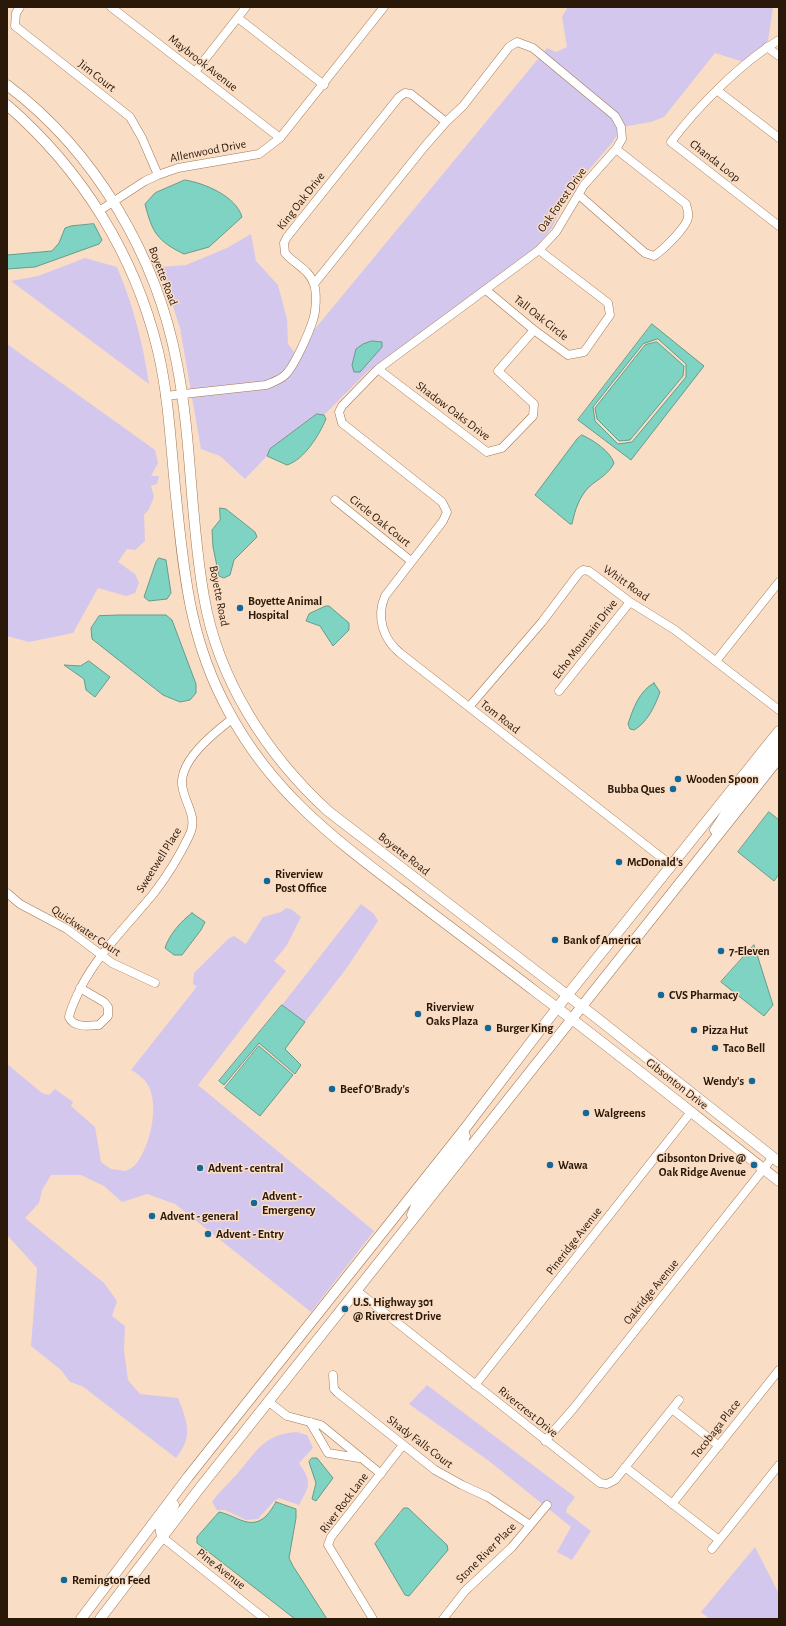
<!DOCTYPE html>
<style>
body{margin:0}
#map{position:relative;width:786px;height:1626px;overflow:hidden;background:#faddc5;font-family:"Alegreya Sans",sans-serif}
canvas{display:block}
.frame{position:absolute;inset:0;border:8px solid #2a1809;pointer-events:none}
</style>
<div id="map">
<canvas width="786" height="1626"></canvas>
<div class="frame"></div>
</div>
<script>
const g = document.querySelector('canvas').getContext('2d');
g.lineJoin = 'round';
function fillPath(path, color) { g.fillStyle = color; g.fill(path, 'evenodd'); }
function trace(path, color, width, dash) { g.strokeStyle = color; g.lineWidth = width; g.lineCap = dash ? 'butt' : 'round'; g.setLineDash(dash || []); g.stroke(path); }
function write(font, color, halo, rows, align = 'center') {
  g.font = font + ' "Alegreya Sans",sans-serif'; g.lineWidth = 3; g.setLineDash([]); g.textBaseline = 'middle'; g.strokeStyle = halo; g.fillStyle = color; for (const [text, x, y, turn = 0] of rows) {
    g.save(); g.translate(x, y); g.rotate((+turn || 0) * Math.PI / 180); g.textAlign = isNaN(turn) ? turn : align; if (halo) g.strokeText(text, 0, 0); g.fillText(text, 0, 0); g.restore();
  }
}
fillPath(new Path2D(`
 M568 7H773L768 41 750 64 715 53 664 117 651 122 622 127 612 143 568 194 552 228 527 258 368 371 324 415 317 414 270 449 267 456 245 479 220 456 201 449 180 328 160 267 186 265 227 248 251 234 256 261 278 285 287 319 288 344 295 353 547 48 556 52 567 47 562 17Z
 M85 258 117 267C133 305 143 343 149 384L11 281 38 276Z
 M7 344 155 450 158 463 151 476H159L157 484 151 486 154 497 149 509 144 515 145 541 135 550 127 549 118 562 135 574 139 583 135 593 126 596 98 588 73 633 29 642 7 636Z
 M361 904 374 914 378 921 346 969 305 1022 282 1005Z
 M286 908 291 909 301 917 287 945 274 961 286 971 198 1085 374 1231 311 1312 175 1204 147 1194 122 1202 104 1186 81 1175H51L42 1190 39 1203 25 1218 104 1283 117 1301 112 1316 125 1326 124 1350 128 1380 140 1394 178 1398C187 1421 194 1436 176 1458L82 1386 70 1382 61 1370 31 1346 37 1268 7 1235V1064L42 1093 49 1095 55 1089 73 1102 71 1106 95 1127 101 1162 111 1169 126 1171C129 1169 134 1167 136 1164 150 1146 159 1108 149 1087 146 1080 138 1074 131 1070L195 989 196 986 193 984 194 973 228 939 234 936 246 944 263 917 281 912Z
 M427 1385 575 1497 567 1508 566 1512 591 1531 572 1560 557 1552 571 1527 489 1461 409 1404Z
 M296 1432 307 1435 313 1448 299 1463C312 1482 310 1486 299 1505L279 1498 274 1501 258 1519 246 1520 225 1510H217L212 1502C220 1491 229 1483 237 1474 257 1451 263 1435 296 1432Z
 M755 1547 779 1594V1619H710L701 1612Z`), '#d4c7ed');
const water = new Path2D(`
 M185 180C204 183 236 196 242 217L209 247 184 254C157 241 152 232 145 204L155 193Z
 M94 224 102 240 99 244 35 267 7 269V255L52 251 59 243 65 228 71 226Z
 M652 324 704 366 631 460 578 420ZM658 339 686 364V377L632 442 618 444 595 421 593 407 643 344Z
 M372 341 382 342V347L360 372H354L352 365 356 349 363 344Z
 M657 342 684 366 683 376 630 440 619 441 597 419 595 408 645 345Z
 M317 414 324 415 326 419C319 435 305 459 287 465L267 456 270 449Z
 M582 435C593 440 610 451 614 463 609 474 598 479 589 487 579 497 575 510 572 524H570L535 495 577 439Z
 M220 508 226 509 255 532 257 537 234 560 230 575 224 578 219 576 213 547 212 530 220 520Z
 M159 558 166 560 171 593 167 599 149 601 144 597 156 562Z
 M326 606H329L349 623V630L333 646 320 626 306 621 309 614Z
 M119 615H166L172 620 196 684V693L190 700 180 702 163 695 92 639 91 628 99 616Z
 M89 661 110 677 95 697 86 690 84 679 64 665 80 666Z
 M654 683 660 692C655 706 647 723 634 730L630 729 628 724C633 709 639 691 654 683Z
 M769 812 779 820V874L774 881 738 852Z
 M192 913 205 922 201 930 182 955H174L165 948C169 935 181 921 192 913Z
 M754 945 773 1005 764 1016 721 982Z
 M282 1005 305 1022 285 1049 301 1065 295 1074 259 1043 224 1085 219 1081Z
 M259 1046 293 1075 260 1116 225 1088Z
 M312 1458H317L333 1478 316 1501 312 1499 316 1483 309 1462Z
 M276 1502 296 1509V1518L289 1558 293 1566 327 1619H295L197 1543V1537L219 1512C236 1515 251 1532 267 1515 270 1512 273 1507 276 1502Z
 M404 1508H408L447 1545 448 1550 409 1596 405 1595 375 1544Z`);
fillPath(water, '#7ed3c3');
trace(water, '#659b8b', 1);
const minor = new Path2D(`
 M20 7 16 13 15 26 130 117 142 138 158 175
 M111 7 280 138
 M238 18 324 85
 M779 40C742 62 697 107 671 142L779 226
 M767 47 779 56
 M195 72 246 7
 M718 91 779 138
 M579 195 645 253 654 256C663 250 687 227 688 217 689 213 687 208 686 204L616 149
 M99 211 145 181 158 175 178 168 259 154 280 138 384 7
 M314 284 425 146 446 122 463 106 509 47 517 42 533 48 615 116 621 127 622 139 616 149 584 185 556 232 539 250 378 369 342 406 339 412 342 423 442 502 447 512 443 521 385 596C376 617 383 639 400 653L671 865
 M486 290 534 330 568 355 584 352 610 315 608 303 539 250
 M378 369 487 452 502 448 533 416 534 404 498 371 534 330
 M165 396 266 385C273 382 280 380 285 375 294 367 309 333 313 320 316 311 317 293 314 284 309 269 294 264 285 253L284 243 287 237 399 97 405 93 411 94 446 122
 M335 500 411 561
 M716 661 779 582
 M559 691 630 602
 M469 707 542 622 579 573 583 570 589 571 630 602 675 630 779 710
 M7 893 20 904 67 929 112 963 155 983
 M80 988 104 1002 108 1007V1016L99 1025C89 1026 73 1028 69 1017 71 1007 76 998 80 989 99 952 128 925 154 893 167 876 180 855 189 836 198 818 187 807 183 790 175 763 214 733 232 719
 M357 1291 600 1483 607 1484 615 1480 679 1400
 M333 1375 334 1389 338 1393 435 1470 462 1485 488 1497 530 1525
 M475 1385 691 1112
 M269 1402 287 1416 321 1425 381 1474
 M672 1409 719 1446
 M310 1422 328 1453 359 1458
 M545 1441 573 1409 773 1157
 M625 1467 719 1540
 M672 1504 779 1370
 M162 1537 265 1619
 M712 1549 779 1465
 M373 1619 328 1545 331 1537 403 1445
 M443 1619 465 1591 512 1547 547 1505`);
const major = new Path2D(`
 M7 85C95 151 157 256 177 364 192 441 190 520 204 597 218 680 267 755 328 811L593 1015 779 1162
 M7 105C82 170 135 255 158 351 169 398 171 449 176 497 184 575 190 642 229 712 272 792 332 837 403 891 447 925 492 958 536 992 618 1053 698 1118 779 1181
 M715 830 728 810 779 745
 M412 1215 418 1201 463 1142 465 1136 463 1131
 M162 1537 160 1526 174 1505
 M81 1619 188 1477 463 1131 557 1008 779 731
 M100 1619 199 1489 779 758`);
trace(minor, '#a37753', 9);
trace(major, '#a37753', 11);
trace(minor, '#fff', 8);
trace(major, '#fff', 10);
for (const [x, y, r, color] of [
 [240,608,4,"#126999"],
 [678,779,4,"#126999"],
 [673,789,4,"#126999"],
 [619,862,4,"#126999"],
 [267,881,4,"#126999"],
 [555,940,4,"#126999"],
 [721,951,4,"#126999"],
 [661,995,4,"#126999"],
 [418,1014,4,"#126999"],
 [488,1028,4,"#126999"],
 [694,1030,4,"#126999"],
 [715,1048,4,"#126999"],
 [752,1081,4,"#126999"],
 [332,1089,4,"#126999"],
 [586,1113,4,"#126999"],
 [550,1165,4,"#126999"],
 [754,1165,4,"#126999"],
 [200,1168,4,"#126999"],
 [254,1203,4,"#126999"],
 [152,1216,4,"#126999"],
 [208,1234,4,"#126999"],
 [345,1309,4,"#126999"],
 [64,1580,4,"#126999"]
]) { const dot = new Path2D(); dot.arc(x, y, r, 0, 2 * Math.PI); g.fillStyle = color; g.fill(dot); trace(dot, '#faddc5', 1.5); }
write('12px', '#2a1809', '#faddc5', [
 ["Maybrook Avenue",203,63,38],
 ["Jim Court",97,76,38],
 ["Allenwood Drive",208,151,-11],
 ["Chanda Loop",715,161,38],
 ["Oak Forest Drive",562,200,-55],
 ["King Oak Drive",301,201,-52],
 ["Boyette Road",163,276,69],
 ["Tall Oak Circle",541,318,38],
 ["Shadow Oaks Drive",453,411,37],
 ["Circle Oak Court",380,521,39],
 ["Whitt Road",626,583,35],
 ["Boyette Road",219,596,79],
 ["Echo Mountain Drive",585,639,-52],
 ["Tom Road",500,717,38],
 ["Boyette Road",404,854,38],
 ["Sweetwell Place",159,860,-58],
 ["Quickwater Court",86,931,34],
 ["Gibsonton Drive",677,1084,38],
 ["Pineridge Avenue",574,1241,-52],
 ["Oakridge Avenue",651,1292,-51],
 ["Rivercrest Drive",528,1412,39],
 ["Tocobaga Place",716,1429,-52],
 ["Shady Falls Court",420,1442,37],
 ["River Rock Lane",344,1503,-53],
 ["Stone River Place",486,1553,-45],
 ["Pine Avenue",221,1569,38]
]);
write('bold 12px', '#2a1809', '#faddc5', [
 ["Boyette Animal",248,601],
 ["Hospital",248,615],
 ["Wooden Spoon",686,779],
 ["Bubba Ques",665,789,"right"],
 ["McDonald's",627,862],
 ["Riverview",275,874],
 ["Post Office",275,888],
 ["Bank of America",563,940],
 ["7-Eleven",729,951],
 ["CVS Pharmacy",669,995],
 ["Riverview",426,1007],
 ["Oaks Plaza",426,1021],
 ["Burger King",496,1028],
 ["Pizza Hut",702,1030],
 ["Taco Bell",723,1048],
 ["Wendy's",744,1081,"right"],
 ["Beef O'Brady's",340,1089],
 ["Walgreens",594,1113],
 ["Gibsonton Drive @",746,1158,"right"],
 ["Oak Ridge Avenue",746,1172,"right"],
 ["Wawa",558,1165],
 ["Advent - central",208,1168],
 ["Advent -",262,1196],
 ["Emergency",262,1210],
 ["Advent - general",160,1216],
 ["Advent - Entry",216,1234],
 ["U.S. Highway 301",353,1302],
 ["@ Rivercrest Drive",353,1316],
 ["Remington Feed",72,1580]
], 'left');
</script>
